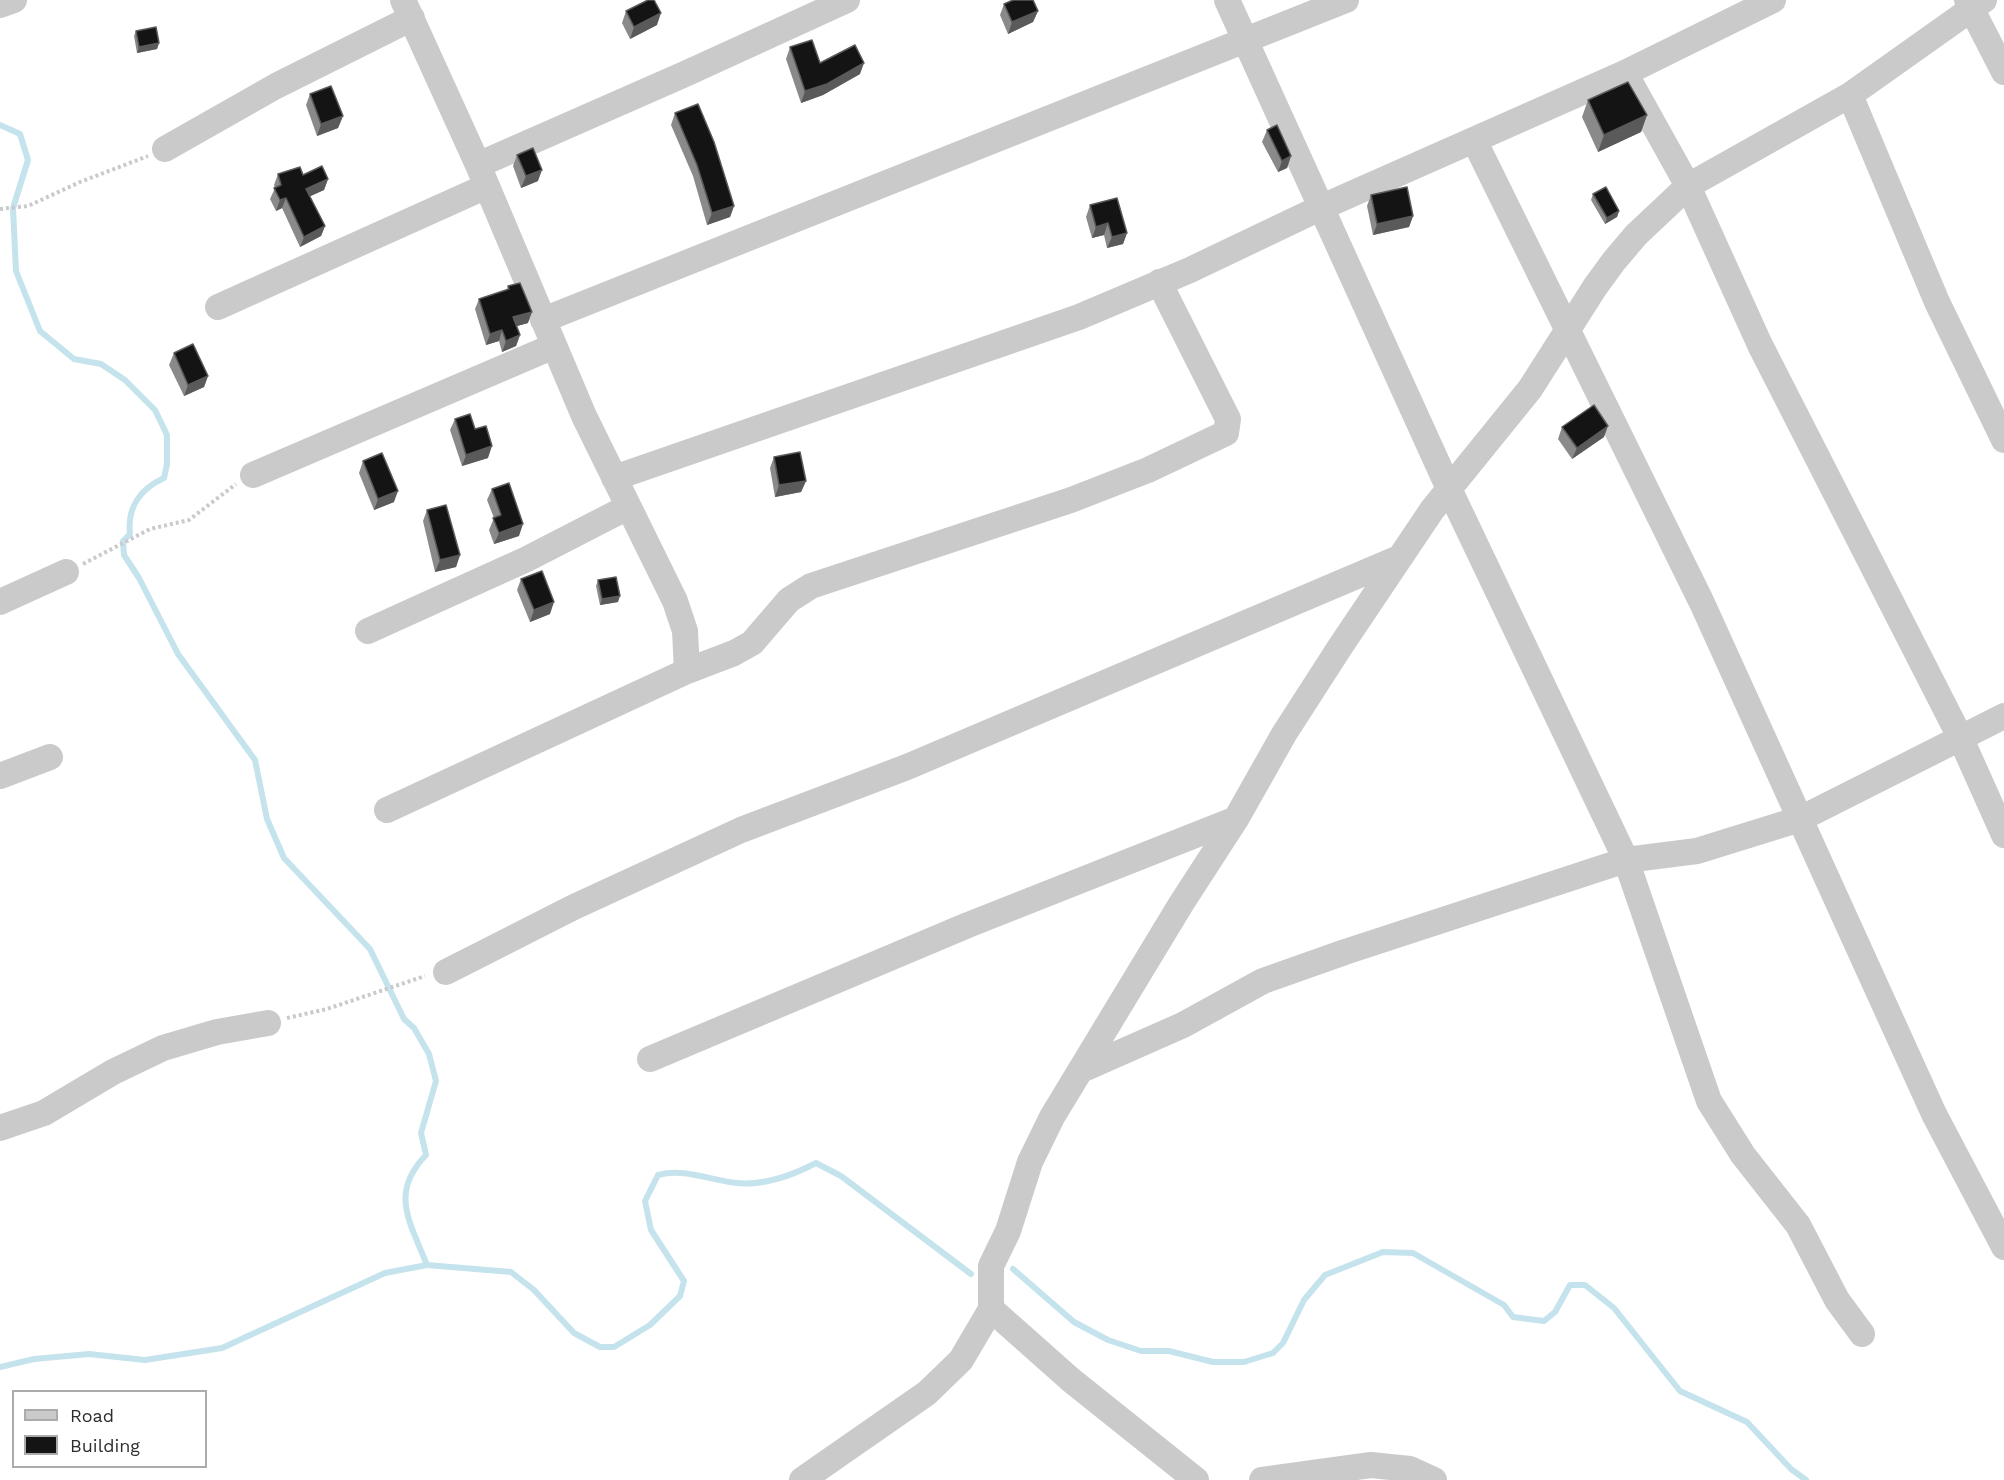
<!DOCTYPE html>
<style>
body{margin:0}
#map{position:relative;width:2004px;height:1480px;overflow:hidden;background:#fff;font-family:"Work Sans",sans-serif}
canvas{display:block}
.legend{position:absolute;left:12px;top:1390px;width:195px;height:78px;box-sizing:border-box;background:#fff;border:2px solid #ababab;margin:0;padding:8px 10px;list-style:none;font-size:18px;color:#2d2d2d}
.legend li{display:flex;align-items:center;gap:12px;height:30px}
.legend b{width:30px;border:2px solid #ababab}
</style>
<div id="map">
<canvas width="2004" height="1480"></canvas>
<ul class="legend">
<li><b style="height:8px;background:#cacaca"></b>Road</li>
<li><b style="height:16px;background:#141414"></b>Building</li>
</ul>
</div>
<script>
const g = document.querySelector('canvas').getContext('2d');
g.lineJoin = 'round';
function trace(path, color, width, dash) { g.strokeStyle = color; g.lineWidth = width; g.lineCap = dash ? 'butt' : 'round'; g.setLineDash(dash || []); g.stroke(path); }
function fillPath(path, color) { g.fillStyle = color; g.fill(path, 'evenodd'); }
trace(new Path2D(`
 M0 125 20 134 28 160 13 208 16 271 40 331 74 359 101 364 125 380 155 410 167 435V464L164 478C140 489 127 508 130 534L123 541 124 555 139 578 178 654 255 760 267 819 284 858 370 949 404 1019 414 1028 429 1054 436 1081 421 1133 426 1155C389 1193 410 1222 427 1265
 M1013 1269 1074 1322 1108 1340 1141 1351H1169L1213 1362H1244L1273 1353 1283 1343 1304 1300 1325 1275 1383 1252 1413 1253 1504 1305 1513 1317 1544 1321 1555 1312 1570 1285H1585L1614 1308 1680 1391 1747 1422 1791 1469 1806 1480
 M0 1367 34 1359 89 1354 145 1360 222 1348 385 1273 427 1265 511 1272 534 1290 574 1333 600 1347H614L650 1325 680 1296 684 1281 651 1230 645 1201 658 1175C690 1166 722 1187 755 1183 777 1181 797 1173 816 1163L841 1176 971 1274`), '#c5e3ec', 6);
trace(new Path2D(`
 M0 209 28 206 80 182 148 156
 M83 564 150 529 189 520 236 484
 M287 1018 327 1009 425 976`), '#cacaca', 4, [3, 3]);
trace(new Path2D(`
 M403 0 478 165 584 416 675 601 685 631 687 671
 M1227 0 1450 491 1626 860 1709 1101 1743 1155 1798 1225 1837 1300 1862 1334
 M1967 0 2004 72
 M0 5 14 0
 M1625 73 1688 186 1760 345 1961 739 2004 835
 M1850 95 1937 302 2004 440
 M1474 140 1702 603 1934 1114 2004 1247
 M165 149 276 86 412 18
 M478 165 685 74 847 0
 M218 307 487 186
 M543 320 1346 0
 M253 475 554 346
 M614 478 1079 317 1190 270 1320 208 1625 73 1773 0
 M0 602 66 572
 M368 631 527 559 628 507
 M0 776 50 757
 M387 810 687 671 734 653 752 643 789 600 811 586 1071 500 1148 470 1226 433 1228 419 1159 282
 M446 972 574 907 741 830 907 767 1399 558
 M650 1059 968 925 1236 819
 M1081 1070 1183 1025 1263 981 1345 952 1626 860 1697 851 1800 819 2004 716
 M0 1128 44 1113 113 1072 163 1048 217 1032 268 1023
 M991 1309 1071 1380 1196 1480
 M802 1480 927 1393 961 1360 991 1309V1266L1008 1231 1030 1162 1052 1117 1181 904 1236 819 1284 734 1340 647 1432 510 1530 389 1595 287 1614 261 1636 235 1688 186 1850 95 1984 0
 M1262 1480 1371 1465 1410 1469 1434 1480`), '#cacaca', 26);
fillPath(new Path2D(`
 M1004 4 1038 11 1033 22 1008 34 1000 15Z
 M626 11 657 25 630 39 622 23Z
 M136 31 159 43 157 49 137 53 134 36Z
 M790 47 820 63 860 74 823 95 801 103 786 59Z
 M310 94 343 116 338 128 317 136 306 105Z
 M1588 100 1647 115 1641 132 1598 152 1582 117Z
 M675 113 734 206 730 217 707 225 693 176 671 125Z
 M1267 130 1291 156 1287 168 1278 172 1262 142Z
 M517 155 538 181 521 188 513 166Z
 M278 174 303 175 328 179 324 190 310 196 325 226 321 236 300 247 282 208 276 211 270 199 275 188 274 185Z
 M1593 194 1619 211 1617 217 1605 224 1591 200Z
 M1371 195 1413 216 1409 227 1373 235 1367 206Z
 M1090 205 1127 233 1123 244 1107 248 1104 235 1092 238 1086 217Z
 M508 286 528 323 517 326 520 335 516 346 502 352 499 341 486 345 475 309 479 299 507 290Z
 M174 353 208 376 204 387 184 396 169 365Z
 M455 419 475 429 488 458 462 466 450 430Z
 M1562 427 1604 437 1572 459 1558 439Z
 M774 457 806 481 801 492 775 497 770 468Z
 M363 461 394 502 374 510 359 473Z
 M492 489 519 536 494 544 489 530 494 518 487 500Z
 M427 510 460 555 456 567 435 572 423 521Z
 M521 579 550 614 530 622 517 590Z
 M598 580 618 602 600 605 596 586Z`), '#8a8a8a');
fillPath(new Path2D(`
 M1038 11 1033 22 1008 34 1012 22Z
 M661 13 657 25 630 39 634 27Z
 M159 43 157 49 137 53 139 47Z
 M864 63 860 74 823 95 801 103 805 91Z
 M1647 115 1641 132 1598 152 1604 135Z
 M343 116 338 128 317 136 321 124Z
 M1291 156 1287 168 1278 172 1282 161Z
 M542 170 538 181 521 188 526 176Z
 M328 179 324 190 302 200 306 189Z
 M286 198 282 208 276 211 280 200Z
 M734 206 730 217 707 225 712 213Z
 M1619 211 1617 217 1605 224 1607 218Z
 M1413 216 1409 227 1373 235 1377 224Z
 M1108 223 1104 235 1092 238 1096 227Z
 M325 226 321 236 300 247 304 237Z
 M1127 233 1123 244 1107 248 1112 237Z
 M532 312 528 323 510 328 513 317Z
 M502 330 499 341 486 345 490 334Z
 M520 335 516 346 502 352 506 341Z
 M208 376 204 387 184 396 188 385Z
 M1608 426 1604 437 1572 459 1577 448Z
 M492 446 488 458 462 466 466 455Z
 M806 481 801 492 775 497 779 485Z
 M398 491 394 502 374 510 378 499Z
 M523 524 519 536 494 544 499 533Z
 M460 555 456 567 435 572 440 560Z
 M620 596 618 602 600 605 602 599Z
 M554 602 550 614 530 622 534 610Z`), '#5a5a5a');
const building = new Path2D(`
 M648 0H654L661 13 634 27 626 11Z
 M1013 0H1033L1038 11 1012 22 1004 4Z
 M156 27 159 43 139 47 136 31Z
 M812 40 820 63 855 45 864 63 827 84 805 91 790 47Z
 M1628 82 1647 115 1604 135 1588 100Z
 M331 86 343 116 321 124 310 94Z
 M698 104 714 142 734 206 712 213 697 165 675 113Z
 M1277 125 1291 156 1282 161 1267 130Z
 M533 148 542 170 526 176 517 155Z
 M322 166 328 179 306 189 325 226 304 237 286 198 280 200 274 188 281 185 278 174 300 167 303 175Z
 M1407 187 1413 216 1377 224 1371 195Z
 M1606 187 1619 211 1607 218 1593 194Z
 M1117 198 1127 233 1112 237 1108 223 1096 227 1090 205Z
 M520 283 532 312 513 317 520 335 506 341 502 330 490 334 479 299 509 289 508 286Z
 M193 344 208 376 188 385 174 353Z
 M1594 405 1608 426 1577 448 1562 427Z
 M470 414 475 429 486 426 492 446 466 455 455 419Z
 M800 452 806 481 779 485 774 457Z
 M382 453 398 491 378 499 363 461Z
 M509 483 523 524 499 533 493 518 501 515 492 489Z
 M446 505 460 555 440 560 427 510Z
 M542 571 554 602 534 610 521 579Z
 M616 577 620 596 602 599 598 580Z`);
fillPath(building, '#141414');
trace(building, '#5a5a5a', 1.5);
</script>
